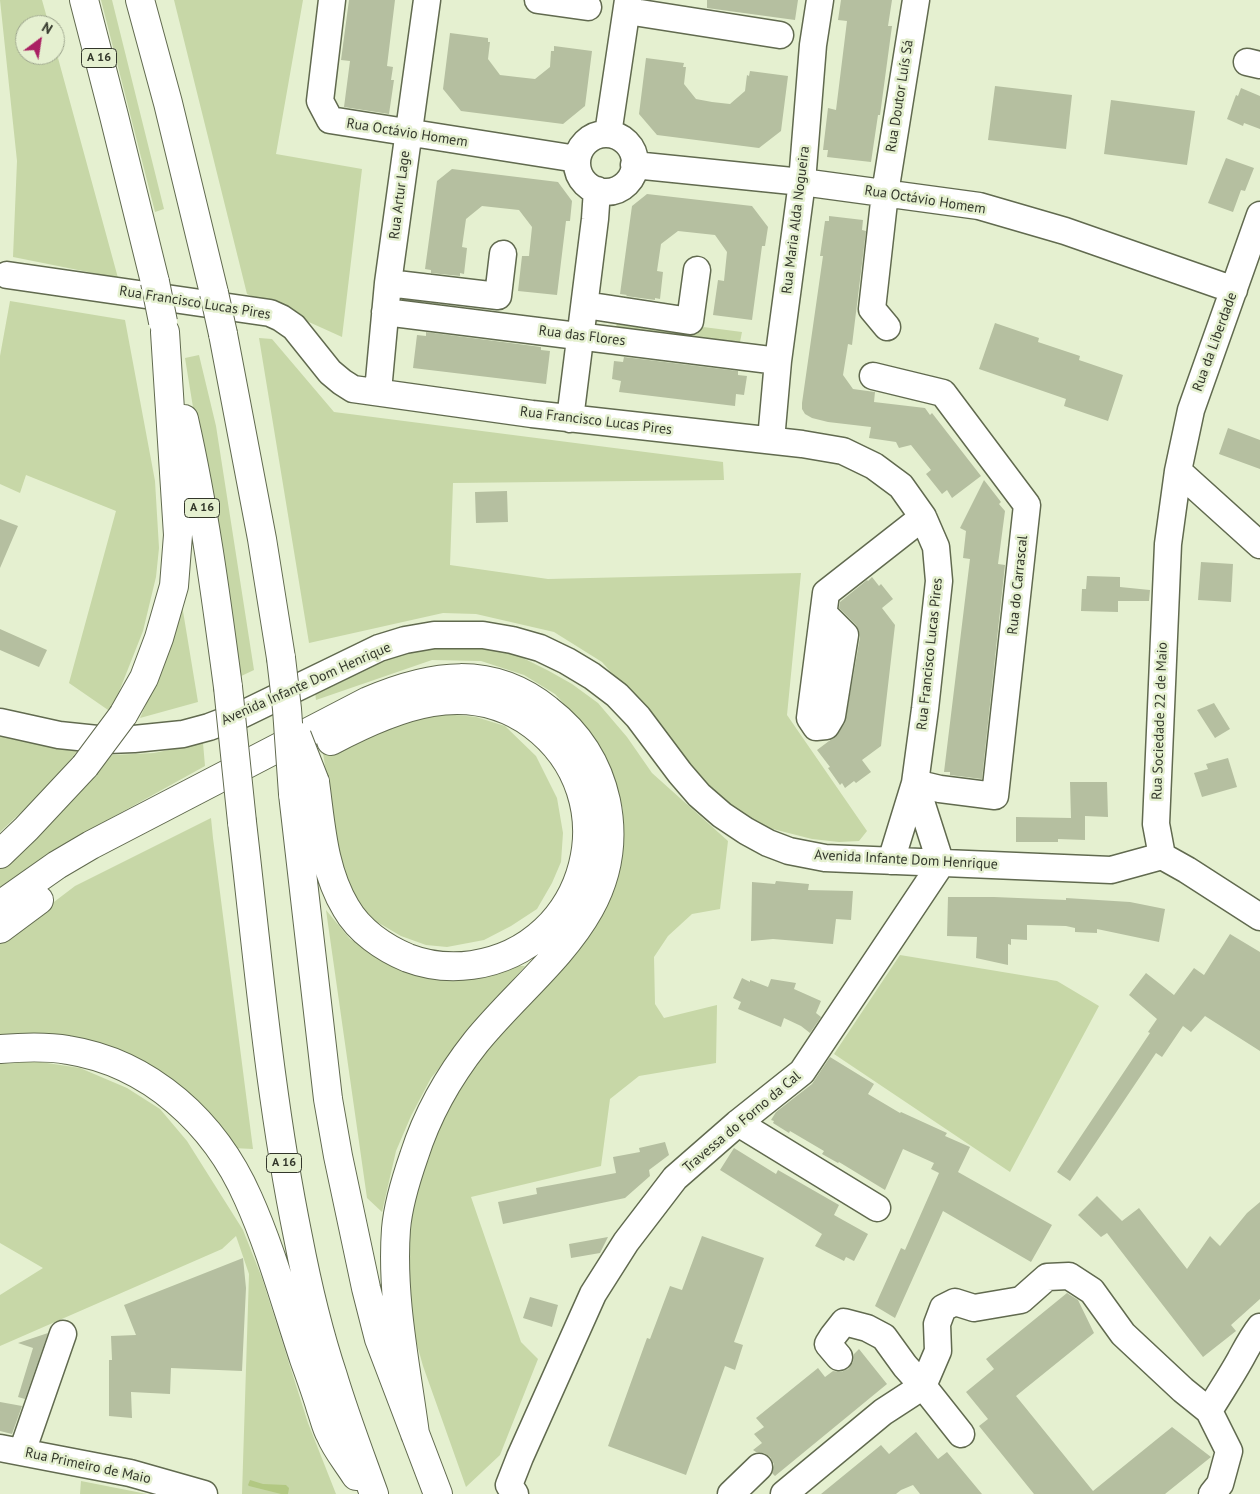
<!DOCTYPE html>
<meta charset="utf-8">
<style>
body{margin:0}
#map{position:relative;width:1260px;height:1494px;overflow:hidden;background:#e5f0d0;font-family:"PT Sans",sans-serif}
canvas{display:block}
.north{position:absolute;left:15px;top:15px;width:50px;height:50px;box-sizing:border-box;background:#e5f0d0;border:1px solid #9ea68e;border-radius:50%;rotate:31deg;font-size:14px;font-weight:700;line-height:20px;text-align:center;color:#33372b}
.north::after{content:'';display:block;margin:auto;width:18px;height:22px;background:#aa2063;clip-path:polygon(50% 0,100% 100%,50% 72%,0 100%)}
</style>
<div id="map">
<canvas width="1260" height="1494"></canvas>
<div class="north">N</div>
</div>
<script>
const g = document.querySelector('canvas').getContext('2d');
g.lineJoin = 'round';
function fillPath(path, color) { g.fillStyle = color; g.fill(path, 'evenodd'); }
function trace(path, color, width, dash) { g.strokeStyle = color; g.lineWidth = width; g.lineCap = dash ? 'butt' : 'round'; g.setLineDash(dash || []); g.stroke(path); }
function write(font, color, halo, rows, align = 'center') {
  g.font = font + ' "PT Sans",sans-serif'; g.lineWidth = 5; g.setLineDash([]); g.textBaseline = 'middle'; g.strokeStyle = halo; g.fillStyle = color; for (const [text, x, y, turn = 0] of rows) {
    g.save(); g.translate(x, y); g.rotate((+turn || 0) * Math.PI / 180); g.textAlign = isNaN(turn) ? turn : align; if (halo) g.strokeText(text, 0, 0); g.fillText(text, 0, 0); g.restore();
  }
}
fillPath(new Path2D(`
 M0 0H42L49 25H25V55H55V47L118 278 13 257 17 161Z
 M101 0H112L164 209 155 212Z
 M174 0H303L276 154 362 169 342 337 247 294Z
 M10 301 125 320 155 481 159 548 156 577 143 631 111 712 69 683 116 511 26 475 20 493 0 484V356Z
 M618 316 742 332 738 352 615 334Z
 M259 338 272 339 334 412 723 462 724 480 453 483 450 565 548 579 801 573 787 715 867 831 859 841 839 842 812 839 765 827 724 800 689 766 630 694 602 662 554 632 476 614 443 613 309 643Z
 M199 355 216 426 254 670 237 678 185 358Z
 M180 593 198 702 140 718 154 686Z
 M463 644 509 651 549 671 572 684 598 703 627 737 652 773 728 841 720 909 692 914 668 936 654 957 655 1004 664 1018 717 1005 716 1063 639 1076 610 1099 601 1166 471 1197 521 1342 538 1359 500 1455 466 1487 423 1366 405 1302 406 1224 423 1149 447 1100 621 833 623 809 610 769 580 721 555 694 524 675 481 661 432 660 316 700 314 685 378 660 422 647Z
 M446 714 476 717 505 726 536 756 557 798 563 833 561 862 552 883 537 909 511 926 484 940 447 947 426 945 401 936 372 919 354 898 341 870 323 753 399 720Z
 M0 735 77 751 68 763 60 776 0 832Z
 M203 743 205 766 57 848 0 887V861L98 767 101 768 112 755 154 753Z
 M211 818 213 838 253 1149 233 1148 195 1103 0 1037V943L75 886Z
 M326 910 350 939 389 963 525 966 431 1078 411 1116 396 1151 382 1212 367 1198Z
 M900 955 1057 981 1099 1006 1010 1172 834 1054Z
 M34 1061 80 1068 127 1088 160 1109 187 1141 243 1230 262 1278 308 1423 336 1494H242L249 1274 236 1236 222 1249 0 1346V1295L43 1268 0 1243V1064Z
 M81 1481 147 1494H80Z`), '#c7d7a7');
fillPath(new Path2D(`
 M250 1480 263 1484 286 1485 289 1488 288 1494H281L249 1486 248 1485Z`), '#b2c882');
fillPath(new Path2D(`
 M349 0H395L387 66 393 67 391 80H394L389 114 344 107 350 61 341 60Z
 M707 0H798L795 20 707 8Z
 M841 0H892L888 26H892L880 115H878L871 162 827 157 828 150H823L828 108 836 110 847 21 838 20Z
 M450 33 488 38V42H490L488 59 500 75 517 77 535 79 550 67 551 51H554V46L592 51 585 106 563 124 461 111 443 89Z
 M646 58 684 63 683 67H686L684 84 696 99 712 102 730 104 745 91 747 75 749 76 750 71 788 76 781 131 759 148 657 135 639 114Z
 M995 86 1072 95 1066 149 988 140Z
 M1241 88 1260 96V129L1244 123 1243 126 1227 119 1236 95 1238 96Z
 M1111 100 1195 111 1187 165 1104 154Z
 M1226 158 1254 168 1245 191 1241 190 1233 212 1208 203Z
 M452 169 558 182 572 201 570 221H566L557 295 518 291 522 256H529L532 227 519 210 482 206 466 219 462 247 467 248 464 274 460 273V276L431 273V270L425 269 437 181Z
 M647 194 752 206 768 227 765 246H762L752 320 713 315 718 280 724 281 727 252 715 235 678 231 661 244 657 271 663 272 660 299 655 298V300L626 296 627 295 620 294 632 206Z
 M829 216 863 220 862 230 866 231 852 345 848 344 843 375 853 389 875 392 874 402 925 408 930 415 932 413 981 476 952 498 947 490 942 494 926 474 931 470 911 445 899 448 896 442 869 438 871 427 828 422 812 418 805 414 802 409V403L823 256H820L825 221H829Z
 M995 323 1039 338 1038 342 1080 356 1079 360 1123 375 1108 421 1064 406 1066 399 979 369Z
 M426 332 541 347V350L550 351 546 384 413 368 417 335 426 336Z
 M624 357 738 371V375L747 376 744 395 736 394 735 406 619 392 621 381 612 379 614 361 623 362Z
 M1228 428 1260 440V469L1219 454Z
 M984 480 1001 502 999 504 1005 511 998 564 1005 565 982 779 950 775V772H944L970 559 963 558 966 531 960 528Z
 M507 491 508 522 476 523 475 492Z
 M0 519 18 526 0 568Z
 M1201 562 1233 564 1231 602 1198 600Z
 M1087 576 1120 577V587L1150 590 1149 601H1118V612L1081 611 1082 589H1086Z
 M872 577 879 586 881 584 893 599 882 608 895 625 881 746 862 760 871 772 856 783 854 781 845 788 842 783 840 785 828 768 830 767 817 750 829 741 834 738 845 723 860 637 859 631 856 625 839 608 840 602 867 580 868 581Z
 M0 629 47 650 39 667 0 650Z
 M1214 703 1230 729 1215 738 1197 710Z
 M1228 758 1237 787 1202 797 1194 773 1208 769 1206 764Z
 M1070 782H1107L1108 817 1085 816V840L1058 839V842H1016V817L1071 818Z
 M776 881 809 884 808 890 853 891 851 920 836 919 833 944 773 939 751 941 752 882 775 884Z
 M948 897H994L1066 900V898L1130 902 1165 909 1159 942 1097 929V933L1075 932V928L1066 926 1027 925V940L1011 939V945L1008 944V965L976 958 977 937 947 936Z
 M1230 934 1260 952V1051L1205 1016 1191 1032 1183 1026 1162 1057 1156 1053 1070 1181 1057 1172 1150 1033 1148 1032 1157 1019 1129 995 1146 973 1174 995 1194 968 1204 975Z
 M742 978 750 982V980L768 987 771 979 796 983 794 989 821 1001 816 1013 821 1017 810 1033 801 1026 784 1018 781 1027 738 1009 741 1002 733 998Z
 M830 1057 874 1084 868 1094 900 1113 901 1112 947 1133 945 1136 970 1147 958 1172 1052 1225 1031 1262 943 1211 895 1318 875 1306 901 1248 905 1250 939 1173 931 1169 934 1163 903 1149 885 1190 839 1162 838 1163 822 1154 824 1151 790 1131 789 1133 773 1123 774 1121 771 1120 776 1112 812 1084Z
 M665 1142 669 1155 649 1170 650 1176 625 1198 503 1224 498 1202 537 1194 536 1188 616 1173 613 1157 640 1152 639 1148Z
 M734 1148 776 1174 778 1170 839 1205 834 1215 868 1234 854 1261 846 1257 844 1261 815 1246 822 1234 720 1170Z
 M1097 1196 1122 1221 1139 1208 1187 1269 1210 1236 1220 1246 1247 1213 1260 1202V1299L1231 1325 1236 1331 1203 1357 1107 1233 1101 1237 1078 1215Z
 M702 1236 764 1258 734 1342 743 1345 735 1370 725 1366 686 1475 608 1446 647 1338 650 1339 670 1286 682 1290Z
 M608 1237 600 1253 571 1258 569 1244Z
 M243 1258 246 1288 242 1371 171 1368 170 1394 131 1392 132 1418 109 1416V1360H112L111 1336 136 1335 124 1305Z
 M1067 1293 1078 1300 1094 1333 1016 1396 1093 1491 1172 1427 1211 1457 1165 1494H1034L979 1426 988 1419 966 1392 994 1369 986 1359Z
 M530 1297 558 1305 552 1327 523 1318Z
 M48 1333 25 1399 18 1397 33 1348 18 1343Z
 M859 1349 887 1384 775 1476 772 1473 774 1464 770 1457 764 1453 756 1452 753 1450 762 1443 754 1434 764 1427 756 1418 818 1368 825 1377 833 1371 841 1372 848 1369 853 1362 854 1354Z
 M0 1402 22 1406 12 1434 0 1431Z
 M916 1432 938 1459 947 1452 982 1494H920L913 1485 901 1490 896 1494H821L881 1445 889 1454Z`), '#b5bfa0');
const minor = new Path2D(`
 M332 0 320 101 330 120 577 159
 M538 0 588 7
 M627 11 780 35
 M1247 62 1260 65
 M608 134 628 0
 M577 163a29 29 0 1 1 58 0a29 29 0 1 1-58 0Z
 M634 165 802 182 979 206 1065 231 1234 290
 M1260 215 1191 410 1178 471 1168 544 1156 824 1162 856 1187 870 1260 917
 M7 275 270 313 281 318 294 327 330 372 342 382 353 389 532 414 802 444 843 451 874 466 901 486 923 517 936 547 939 581 925 709 915 783 940 789 995 796 1027 505 943 393 873 376
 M388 283 498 296 503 254
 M585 305 690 321 697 270
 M385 312 778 361
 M887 327 872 309 885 193 916 0
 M378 391 388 283 427 0
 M570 419 595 219 597 190
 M771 440 778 361 802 182 813 45 820 0
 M1178 471 1260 545
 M824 614 845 635 832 716 826 726 816 727 810 718 826 593 923 517
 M0 722 59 735 107 740 134 739 183 734 209 727 243 714 379 648 405 640 434 635H483L512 640 540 648 567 661 592 676 617 695 638 717 680 773 699 795 722 815 746 831 768 843 789 851 825 858 1111 870 1162 856
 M738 1123 877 1208
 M839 1357 828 1344 833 1336 844 1322 867 1328 884 1337 905 1366 923 1386 961 1434
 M1209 1411C1219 1394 1230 1378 1240 1360 1246 1349 1252 1337 1260 1327
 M0 1448 130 1473 204 1494
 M22 1452 63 1334
 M515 1494 509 1485 520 1457 593 1294 626 1242 675 1178 738 1123 802 1072 941 864 915 783 891 861
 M731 1494 759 1467
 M784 1494 883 1412 923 1386 938 1351 937 1324 943 1308 955 1302 974 1308 1021 1300 1047 1277 1069 1276 1092 1291 1123 1334 1183 1390 1209 1411 1229 1451 1220 1484 1212 1494`);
const highway = new Path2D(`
 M84 0 114 116 155 282
 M140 0 168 103 214 293
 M223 334 262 539 281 658
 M184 419C204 507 216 597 228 687
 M123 715 144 678 159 638 174 586 178 535 165 332
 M315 782C321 825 323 870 346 908 359 931 384 948 408 958 429 966 450 968 472 965 590 948 629 797 533 725 468 677 395 707 331 741
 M293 794 328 1099 338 1156 366 1288 379 1339 438 1494
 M242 822C258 960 270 1100 298 1237 307 1284 318 1331 333 1376 345 1416 360 1455 374 1494
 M0 854 26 829 85 766
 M0 905 57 865 91 845 368 701C431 674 491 664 548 710 578 733 598 764 606 801 629 912 536 968 476 1042 449 1076 427 1115 414 1156 406 1179 398 1205 396 1229 391 1297 406 1366 415 1434
 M0 929 39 900
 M0 1049C23 1047 46 1046 68 1050 150 1063 215 1123 248 1198 271 1249 286 1305 304 1359 310 1376 316 1392 321 1409 324 1417 326 1427 330 1434 336 1449 348 1463 356 1476`);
trace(minor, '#616a4f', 29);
trace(highway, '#616a4f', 30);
trace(minor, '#fff', 26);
trace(highway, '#fff', 28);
const highwayBridge = new Path2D(`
 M155 282 163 322
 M214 293 223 334
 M281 658 287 709 293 794
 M228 687 242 822
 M297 736 315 782
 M85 766 123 715`);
trace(highwayBridge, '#616a4f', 30, []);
trace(highwayBridge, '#fff', 28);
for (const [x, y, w] of [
 [99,58,35],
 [202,508,35],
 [284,1163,35]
]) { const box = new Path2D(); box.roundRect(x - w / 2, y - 9.5, w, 19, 4); g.fillStyle = '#e5f0d0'; g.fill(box); trace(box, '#33372b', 1); }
write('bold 12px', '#33372b', null, [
 ["A 16",99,58],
 ["A 16",202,508],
 ["A 16",284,1163]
]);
write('14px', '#33372b', '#e5f0d0', [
 ["Rua Doutor Luís Sá",900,96,-81],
 ["Rua Octávio Homem",407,133,9],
 ["Rua Artur Lage",400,195,-83],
 ["Rua Octávio Homem",925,200,9],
 ["Rua Maria Alda Nogueira",796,220,-83],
 ["Rua Francisco Lucas Pires",195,303,9],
 ["Rua das Flores",582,336,7],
 ["Rua da Liberdade",1215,342,-70],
 ["Rua Francisco Lucas Pires",596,421,7],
 ["Rua do Carrascal",1018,585,-84],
 ["Rua Francisco Lucas Pires",930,654,-84],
 ["Avenida Infante Dom Henrique",306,684,-24],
 ["Rua Sociedade 22 de Maio",1160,721,-88],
 ["Avenida Infante Dom Henrique",906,860,3],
 ["Travessa do Forno da Cal",742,1122,-40],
 ["Rua Primeiro de Maio",88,1466,12]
]);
</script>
